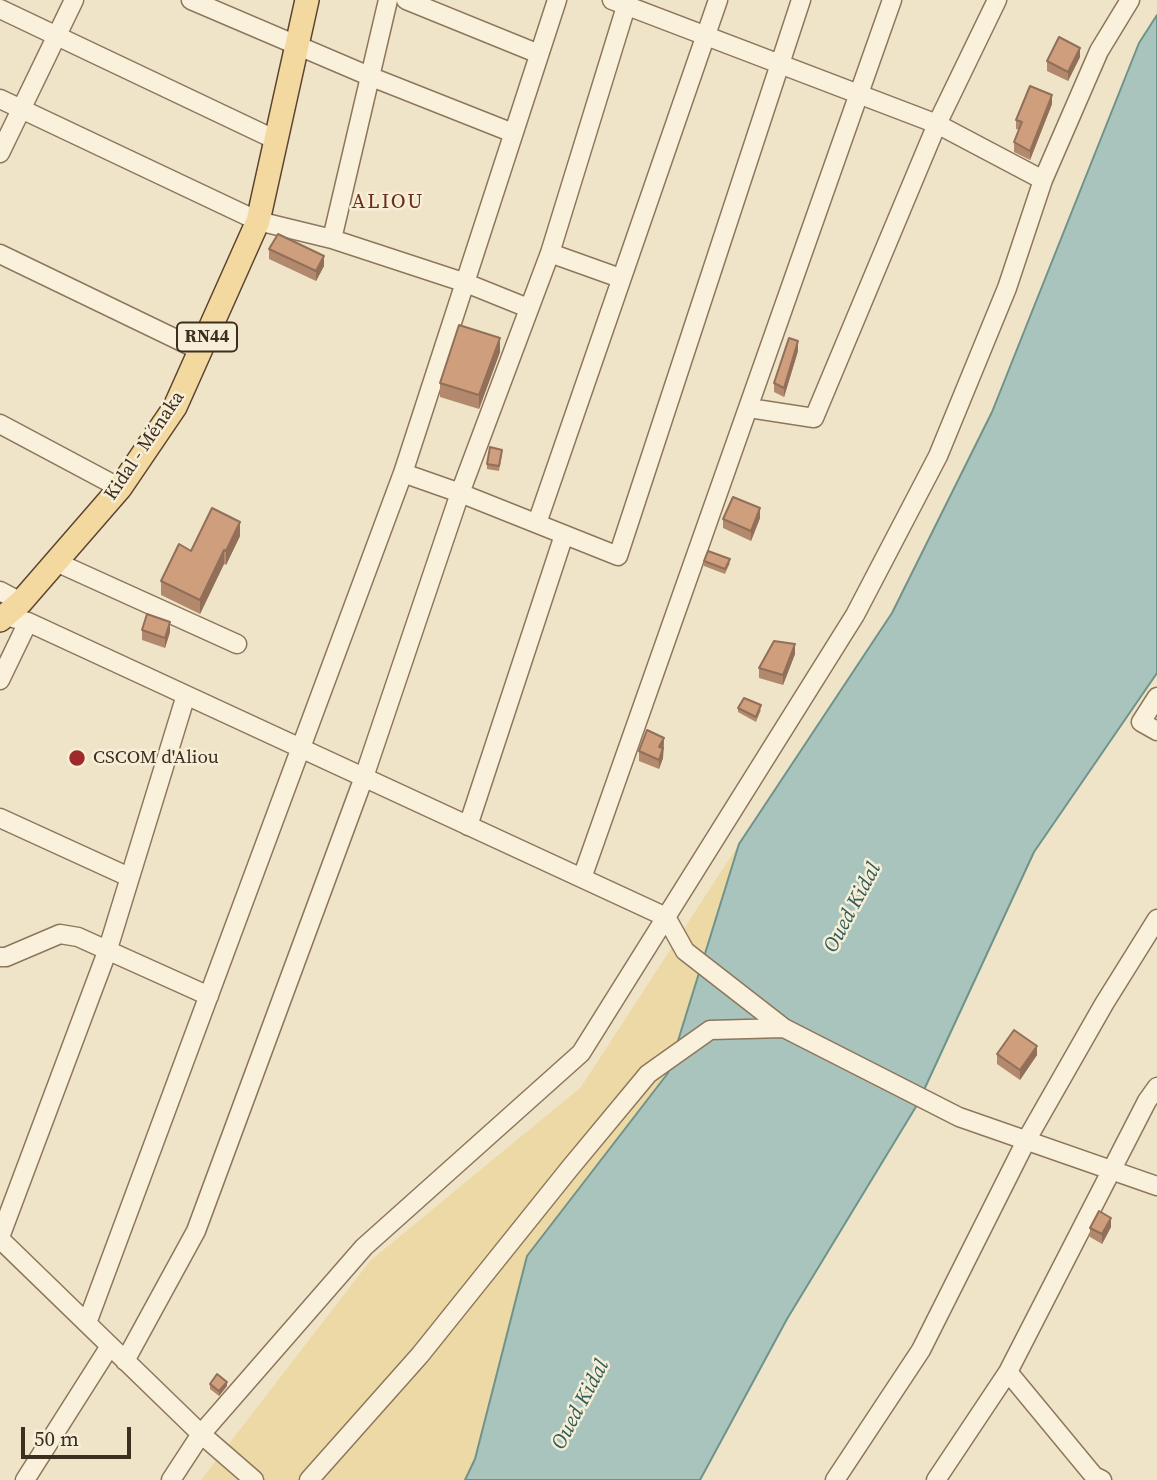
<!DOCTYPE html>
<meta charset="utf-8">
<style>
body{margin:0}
#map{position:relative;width:1157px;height:1480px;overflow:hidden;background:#f0e4c8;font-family:"Source Serif 4",serif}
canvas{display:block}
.scale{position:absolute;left:21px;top:1427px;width:110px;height:32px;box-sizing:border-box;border:4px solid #3d2e20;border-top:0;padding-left:9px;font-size:21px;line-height:24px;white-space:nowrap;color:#3d2e20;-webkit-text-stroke:5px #f7eed8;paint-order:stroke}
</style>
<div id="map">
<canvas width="1157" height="1480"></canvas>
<div class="scale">50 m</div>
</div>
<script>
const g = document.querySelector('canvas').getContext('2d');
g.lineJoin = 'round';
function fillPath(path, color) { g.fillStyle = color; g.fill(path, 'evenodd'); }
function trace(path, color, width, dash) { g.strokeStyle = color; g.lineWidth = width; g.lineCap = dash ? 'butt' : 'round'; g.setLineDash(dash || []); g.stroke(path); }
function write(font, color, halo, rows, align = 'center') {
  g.font = font + ' "Source Serif 4",serif'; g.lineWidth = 5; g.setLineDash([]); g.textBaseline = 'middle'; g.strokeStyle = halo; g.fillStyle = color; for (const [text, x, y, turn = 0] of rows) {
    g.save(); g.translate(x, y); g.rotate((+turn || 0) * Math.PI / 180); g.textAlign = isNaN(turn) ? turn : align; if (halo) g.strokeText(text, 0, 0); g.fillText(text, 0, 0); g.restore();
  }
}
fillPath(new Path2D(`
 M739 844 668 1073 527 1256 475 1459 465 1480H201L370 1261 581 1087Z`), '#ecd9a5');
const water = new Path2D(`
 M1157 15V673L1034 852 917 1105 787 1319 700 1480H465L475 1459 527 1256 668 1073 739 844 892 613 992 412 1139 43Z`);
fillPath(water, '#a9c4bc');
trace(water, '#6f938a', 2);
const minor = new Path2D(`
 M191 0 369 76 513 133
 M406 0 539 54
 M612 0 937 124 1043 180
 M0 9 276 140
 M0 99 258 221 332 239 466 283 528 308
 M0 153 74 0
 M332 239 388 0
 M550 253 620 278
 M0 254 201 351
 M749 408 814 418 937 124 997 0
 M0 424 120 488
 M403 473 460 493 618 556 801 0
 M537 523 718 0
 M56 562 237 644
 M0 591 21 602
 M6 616 28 622 666 917 685 951 784 1028 959 1117 1157 1186
 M0 680 28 622
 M1157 697 1141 722 1157 731
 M0 818 129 877
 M468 826 564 535
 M582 878 892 0
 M0 957H6L60 934 78 937 209 996
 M0 1237 107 952 186 695
 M0 1239 201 1434 254 1480
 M87 1323 403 473 557 0
 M125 1361 196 1231 364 777 460 493 550 253 628 0
 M1008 1372 1094 1476 1102 1480
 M25 1480 110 1346
 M171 1480 201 1434 364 1247 581 1053 855 615 938 456 1007 288 1043 180 1099 51 1130 0
 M309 1480 420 1355 570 1168 648 1074 710 1030 784 1028
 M835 1480 921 1350 1027 1139 1104 1004 1157 919
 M936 1480 1008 1372 1147 1101 1157 1087`);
const major = new Path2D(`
 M0 620 21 602 120 488 175 407 258 221 307 0`);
trace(minor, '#8d765c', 21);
trace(major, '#5b4430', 26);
trace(minor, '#faf1dc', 18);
trace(major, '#f3d9a0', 23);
fillPath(new Path2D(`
 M1080 57 1068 81 1047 71V61Z
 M1052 104 1030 160 1014 152V142L1019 130 1016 129V120Z
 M269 249 324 266 316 281 269 259Z
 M798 351 784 397 774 392V383Z
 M500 352 479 409 440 397V383Z
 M502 454 499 471 487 469V464Z
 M760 518 751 541 723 528V519Z
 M240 536 226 565 224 564 200 614 161 595V581L191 551Z
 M704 561 730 563 725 574 704 566Z
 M142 630 170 632 165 648 142 640Z
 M795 654 783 685 759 678V668Z
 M738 708 761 710 756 722 738 712Z
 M664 738 663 758 659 769 639 761V751Z
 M997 1054 1037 1055 1020 1080 997 1064Z
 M1111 1227 1102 1244 1090 1237V1228Z
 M210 1384 227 1386 219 1396 210 1389Z`), '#b2896c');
fillPath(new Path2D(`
 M1080 48V57L1068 81V72Z
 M1052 95V104L1030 160V151Z
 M324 256V266L316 281V271Z
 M500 338V352L479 409V395Z
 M798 341V351L784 397V388Z
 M760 508V518L751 541V531Z
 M240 522V536L226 565V551Z
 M224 550V564L200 614V600Z
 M170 622V632L165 648V638Z
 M795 644V654L783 685V675Z
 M664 738 663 758 659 769V747Z
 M1037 1046V1055L1020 1080V1070Z
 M1111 1218V1227L1102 1244V1234Z
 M227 1382V1386L219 1396V1391Z`), '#916f58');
const building = new Path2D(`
 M1059 37 1080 48 1068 72 1047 61Z
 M1030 86 1052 95 1030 151 1014 142 1022 122 1016 120Z
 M278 234 324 256 316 271 269 249Z
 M459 325 500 338 479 395 440 383Z
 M789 338 798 341 784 388 774 383Z
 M490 447 502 450 499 466 487 464Z
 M733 497 760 508 751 531 723 519Z
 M212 508 240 522 226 551 224 550 200 600 161 581 179 544 191 551Z
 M708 551 730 559 725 569 704 561Z
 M147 614 170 622 165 638 142 630Z
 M774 641 795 644 783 675 759 668Z
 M744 698 761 705 756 717 738 708Z
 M647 730 664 738 659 747 663 748 659 760 639 751Z
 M1014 1030 1037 1046 1020 1070 997 1054Z
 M1099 1211 1111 1218 1102 1234 1090 1228Z
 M217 1374 227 1382 219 1391 210 1384Z`);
fillPath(building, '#cf9f7d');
trace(building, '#916f58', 2);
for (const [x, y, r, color] of [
 [77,758,9,"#9e2a2b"]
]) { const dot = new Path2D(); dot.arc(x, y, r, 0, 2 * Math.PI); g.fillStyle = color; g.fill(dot); trace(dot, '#f7eed8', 2.5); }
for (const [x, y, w] of [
 [207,337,60]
]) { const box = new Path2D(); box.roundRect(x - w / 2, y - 14.5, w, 29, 5); g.fillStyle = '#f7eed8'; g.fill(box); trace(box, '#3d2e20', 2); }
write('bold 18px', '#3d2e20', null, [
 ["RN44",207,337]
]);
write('19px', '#3d2e20', '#f7eed8', [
 ["Kidal - Ménaka",145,446,-56]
]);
write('19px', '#3d2e20', '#f7eed8', [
 ["CSCOM d'Aliou",93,758]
], 'left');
g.letterSpacing = '2px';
write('21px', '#6b2e1e', '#f7eed8', [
 ["ALIOU",388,203]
]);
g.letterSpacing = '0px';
write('italic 21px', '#2f5d5a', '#f7eed8', [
 ["Oued Kidal",853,908,-62],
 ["Oued Kidal",581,1405,-62]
]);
</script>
